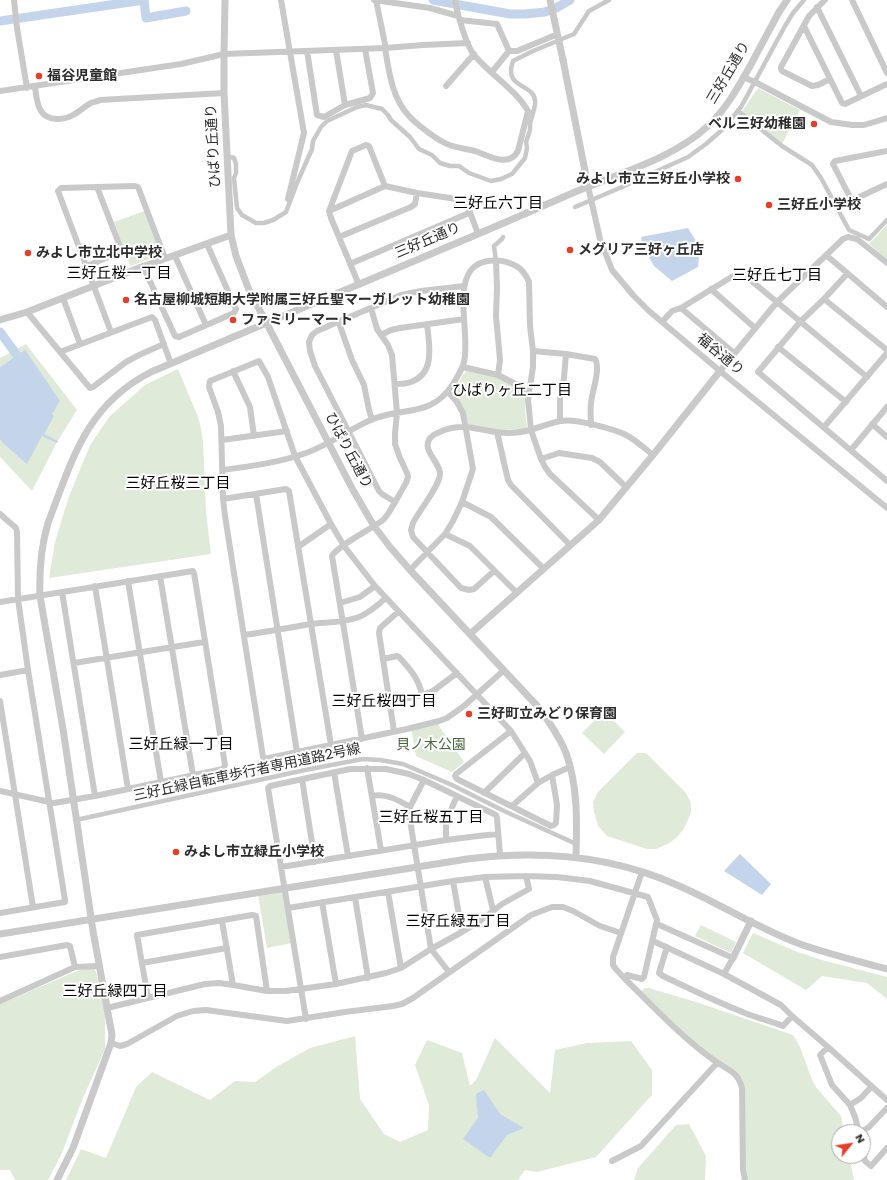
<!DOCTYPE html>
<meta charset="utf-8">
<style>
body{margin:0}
#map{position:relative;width:887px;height:1180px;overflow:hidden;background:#fff;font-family:Poppins,sans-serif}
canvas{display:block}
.north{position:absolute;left:831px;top:1124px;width:40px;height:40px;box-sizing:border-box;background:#fff;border:1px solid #ababab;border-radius:50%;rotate:60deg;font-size:11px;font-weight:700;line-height:16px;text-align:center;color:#2c2c2c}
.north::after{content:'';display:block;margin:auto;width:14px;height:18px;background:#e73e29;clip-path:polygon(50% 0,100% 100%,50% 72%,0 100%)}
</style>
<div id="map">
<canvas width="887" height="1180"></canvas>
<div class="north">N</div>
</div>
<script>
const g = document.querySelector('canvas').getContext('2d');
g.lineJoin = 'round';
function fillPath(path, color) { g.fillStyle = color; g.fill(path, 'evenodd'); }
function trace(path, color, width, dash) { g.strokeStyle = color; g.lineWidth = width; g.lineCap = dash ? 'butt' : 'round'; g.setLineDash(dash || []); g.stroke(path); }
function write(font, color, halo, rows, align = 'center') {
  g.font = font + ' Poppins,"Noto Sans JP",sans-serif'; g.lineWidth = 4; g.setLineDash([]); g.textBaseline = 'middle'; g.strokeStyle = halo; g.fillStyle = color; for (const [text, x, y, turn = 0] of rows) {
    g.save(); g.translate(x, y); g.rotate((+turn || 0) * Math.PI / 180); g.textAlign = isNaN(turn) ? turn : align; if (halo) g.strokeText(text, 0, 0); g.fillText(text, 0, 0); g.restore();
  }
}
fillPath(new Path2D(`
 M758 88 800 110 782 144 741 113Z
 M147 210 163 254 130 266 114 222Z
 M887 225V260L869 244Z
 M26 344 77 410 57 442 32 491 0 457V358Z
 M178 369 198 417 201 428 203 441 206 512 211 554 49 578 55 542 68 499 90 445 110 416 145 385Z
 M467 369 499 378 525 391V411L527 429 501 430 468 426C467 411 461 403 453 392Z
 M604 711 625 732 604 754 582 733Z
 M437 723 464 762 452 772 416 756 411 728Z
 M637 753H646L686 793 691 803V811L688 820 683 830 676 838 668 844 656 849H647L607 836 598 826 594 812 593 802 598 792Z
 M284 891 292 943 267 948 258 895Z
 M701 925 736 942 731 953 695 936Z
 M753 933 795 951 822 960 887 977V999L867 983 822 976 806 990 743 953Z
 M94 966 98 979 105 1013V1049L82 1100 62 1153 48 1180H15L10 1170H0V1004L77 971Z
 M645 988H649L696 1002 793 1035 800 1047 812 1080 816 1087 841 1116 844 1132H839V1156H849L854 1180H747L745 1170 744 1088 742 1079 739 1075 699 1048 641 992Z
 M355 1036 360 1099 384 1134 400 1142 428 1130 429 1105 415 1065 427 1040 462 1053 470 1086 476 1080 495 1038 550 1093 555 1050 587 1043 631 1041 652 1070V1095L596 1157 537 1172 525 1170 518 1180H66L81 1149 106 1158 136 1087 152 1072 210 1100 235 1081 255 1082 278 1066 310 1048Z
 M689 1124 706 1156 705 1180H634L638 1168 676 1125Z`), '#dfead8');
fillPath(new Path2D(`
 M688 228 700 247 698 267 672 281 654 266 642 245 641 237Z
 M25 350 60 401 52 414 54 416 44 434 58 441 57 443 42 436 27 464 4 444 0 439V367Z
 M740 854 771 884 762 895 724 871Z
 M484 1090 500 1114 524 1128 507 1135 490 1158 463 1139 478 1118 476 1094Z`), '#c4d4eb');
trace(new Path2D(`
 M144 0 146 18 186 11
 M433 0 510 14H525L545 12 556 8 570 0
 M0 21 144 0
 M0 332 19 358 18 367`), '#c4d4eb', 9);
trace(new Path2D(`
 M738 111 782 146 812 165 821 178 849 230 869 239 887 220
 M532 112 533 113C534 109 536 104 535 100 533 83 503 89 513 61L533 51 574 34 589 11 609 0
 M231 157 234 158 236 164V173L234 178 237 208 242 215 256 223H264L273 220 286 212 297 183 312 149 313 141 321 127 327 121 357 107 366 105 382 109 388 115 391 120 410 137 419 149 432 155 440 163 450 166H459L469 173 491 181 501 179 512 174 525 158 527 148 526 142 530 130V123L533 113
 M622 187 688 157 706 144 723 129 741 107 785 26 793 13 804 0
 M496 261 494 246 502 239 503 237
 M76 820 305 770 363 759 380 760 403 764 452 785 502 810 574 843`), '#c9c9c9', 4.5);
trace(new Path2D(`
 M14 0 17 28 27 88
 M281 0 304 133 288 199
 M374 0 430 8 458 16
 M376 0 385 44V48C389 72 392 98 409 116 415 123 435 138 443 142 453 148 464 148 475 151 489 156 509 168 518 151L528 111C515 89 491 75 474 55 466 45 457 13 455 0
 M825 0 809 16 781 67V69L782 71 812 86 818 85 830 79
 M852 0 887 73
 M817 7 861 96
 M460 20 497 24 509 51
 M804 26 842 103 845 104 887 84
 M336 50 345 105
 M307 51 317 115 324 117 345 105 370 98 373 93 365 49
 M492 72 509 51H517L553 36
 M743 77 755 82 831 122 852 125H864L887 118
 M446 86 474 54
 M35 87C37 102 38 119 57 119 63 119 68 118 73 115 79 112 85 106 91 103 94 102 98 101 100 100L224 93
 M0 91 181 64 224 54 385 48 423 45 468 43
 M887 151 835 161 833 164 851 199 853 200 887 184
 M588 186 600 239 612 270 633 295 649 311 720 371 887 508
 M329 211 385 186
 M339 237 411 207 415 204 417 193
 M826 255 887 307
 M175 256 206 325
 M496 261 497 288 496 316 500 360 498 375
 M350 264 469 213
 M87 266 120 252 121 249 97 187
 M143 266 175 336 179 337 234 313 236 309 207 244
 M847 274 824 299 800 322 758 372 887 481
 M359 285 331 218 329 211 352 151 366 145 369 146 385 186 417 193 463 200 467 204 478 234
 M711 289 755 328
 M63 298 80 344
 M824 299 887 350
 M681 308 734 353
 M27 312 90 388 93 387 126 362 139 355 164 344
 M662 322 672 311 681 308 738 273H742L867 377
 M339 323 352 360 364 385 369 410 372 420
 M111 332 58 191 61 188 135 186 138 187 165 258
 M381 335 391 330 400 328 464 319
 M778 347 846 402
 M533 351 566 354 595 359C601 369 592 391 591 403 590 410 591 418 591 425
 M60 352 152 317 155 320 171 364
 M463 367 498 375 529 391
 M233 371 250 407 254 436
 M720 371 777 302 843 239 848 237 857 239 887 263
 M395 384C400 384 406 384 411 382 436 373 429 344 427 324
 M560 421V398L564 378 566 354
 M872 424 887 437
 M824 427 887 353
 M497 432 508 480 511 485 570 545
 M222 440 287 431
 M851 450 887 407
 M541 459 559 453 592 458 600 462 626 487
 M223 470C250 466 277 463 303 454 328 446 349 429 373 419 404 407 432 417 453 384 457 377 462 370 464 362 470 338 455 290 471 270 481 258 503 258 516 266 522 269 526 275 529 282L530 326 533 351V367L528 400 531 430 541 459 545 467 550 474 599 520
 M256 494 297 752
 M223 499 286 489 289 491 331 745
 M395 502 382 494 379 491 315 366 310 351 309 342 312 335 317 331 401 295 421 291 464 286
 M462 502 491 517 544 569
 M0 514 16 528 17 532 18 599 28 670 65 900V902L0 913
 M445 534 470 546 517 593
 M298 547 331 524
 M410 570 445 534 453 521 462 502 473 469 463 413 457 402 448 392
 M494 571 474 589 469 590 461 588 413 537 411 530 413 523C419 511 441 484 440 473 439 461 420 449 431 437 434 434 438 433 442 431 466 421 484 433 508 433 527 434 543 424 561 421 574 418 614 429 626 435 636 440 645 449 653 455
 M160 576 193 775
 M128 581 161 782
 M95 586 128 789
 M62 592 95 796
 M0 602 193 571 194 573 225 765 223 769 95 796 54 803 0 791
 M340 603 360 597 375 586
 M244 635C266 632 288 628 310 624 326 622 343 623 359 617 369 613 378 605 386 598
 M383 659 397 656 399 657C410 669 419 679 422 695
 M74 663 204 642
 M503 671 464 706 447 718 439 721 407 729 264 759 263 757 225 516 223 499 221 426 218 412 209 387 210 381 259 361 268 377 295 456 331 524 344 546 375 586 511 731 530 761 538 783
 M0 675 28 670
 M0 701 33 907
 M390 702 422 695 433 691 457 673
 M394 731 379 633 380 628 398 612
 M511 731 456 774 455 776 457 779 551 826 554 825 556 823 557 805 552 775
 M362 739 332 556C337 546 373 528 383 520 389 515 401 491 406 483L408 477 407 473 400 458 395 444V433L397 413 392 355 388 345 377 329 371 308
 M367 768 381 850
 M334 772 348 856
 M302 779 315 862
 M424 780 410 807 409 814 431 949 449 972
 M484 793 525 753
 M372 796C386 793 398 800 410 807
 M512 806 538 783 552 775 570 767
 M446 840V821L457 796
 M281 867 446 840 478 836 498 834
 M642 872 613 957V965L615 968 624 978C653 1006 681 1037 715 1061 727 1070 738 1071 742 1088L743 1170 745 1180
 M485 877 493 910
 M453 881 462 932
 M388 892 401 968
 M355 897 368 978
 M322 902 336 984
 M288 908 453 881 485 877 526 876 557 877 590 881 648 897 657 920 644 977 642 979 627 975 624 978
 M222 921 233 985
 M657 924 733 958 724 974
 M653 941 724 974 781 1005 792 1016 828 1047
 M667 947 659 973 663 976C690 989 717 1002 745 1013 757 1018 770 1021 783 1026L792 1016
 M0 957 67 945 70 946 75 967
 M142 963 227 948
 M148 998 137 935 252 915 256 916 267 991
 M0 1001 75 967 99 966
 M107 1008 205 984 219 983 233 985 267 991H286L336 984 386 973 401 968 431 949 462 932 480 921 502 904 529 889 526 876
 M306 1019 268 788 270 786 350 769H386L409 774 424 780 496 815 497 818 500 855
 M111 1043 120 1046 127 1044 177 1016 193 1011 206 1010 287 1021 345 1012 393 1006 402 1004 413 998 531 915 552 907H563L573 911 600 926 621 933
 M850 1105 861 1098 871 1087
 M859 1132 855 1117 850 1105 832 1085 820 1055 828 1047 887 1100
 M861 1132 869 1127 887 1108
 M863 1151 865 1161 871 1166 887 1148
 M612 1161 641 1146 717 1063`), '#c9c9c9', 6);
trace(new Path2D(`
 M225 0 224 54V93L231 235 236 256 249 290 267 324 353 490 374 526 390 547 410 570 541 710C549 723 560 737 566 753 578 786 577 822 576 857
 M563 60 588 186
 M0 320 27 312 139 268 231 235
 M470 634 599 520 653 455 720 371
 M0 934 467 859C538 850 610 855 677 885 719 903 757 928 800 944 828 954 858 961 887 969
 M733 958 751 921
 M57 1180 73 1148 111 1043 112 1035 93 931 63 729 40 596C39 571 41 547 48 523 72 460 86 405 151 372 290 312 430 256 568 195 615 174 670 161 708 126 726 109 737 89 749 68 759 49 769 31 779 12L787 0`), '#c9c9c9', 7);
trace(new Path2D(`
 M575 207 622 187`), '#c9c9c9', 4.5);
trace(new Path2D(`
 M550 0 563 60`), '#c9c9c9', 7);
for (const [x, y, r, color] of [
 [39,76,4,"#e73e29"],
 [814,124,4,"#e73e29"],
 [738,179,4,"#e73e29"],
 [769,205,4,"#e73e29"],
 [570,250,4,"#e73e29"],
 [28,253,4,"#e73e29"],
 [126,300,4,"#e73e29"],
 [233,320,4,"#e73e29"],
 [469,714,4,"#e73e29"],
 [176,852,4,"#e73e29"]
]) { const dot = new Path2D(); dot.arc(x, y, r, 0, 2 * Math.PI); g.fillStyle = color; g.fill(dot); trace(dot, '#fff', 1.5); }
write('14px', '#2c2c2c', '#fff', [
 ["三好丘通り",729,73,-59],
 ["ひばり丘通り",214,146,-93],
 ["三好丘通り",428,241,-23],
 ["福谷通り",720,355,40],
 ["ひばり丘通り",348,451,62],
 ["三好丘緑自転車歩行者専用道路2号線",247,773,-12]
]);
write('bold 14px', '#2c2c2c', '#fff', [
 ["福谷児童館",47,76],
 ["ベル三好幼稚園",806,124,"right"],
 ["みよし市立三好丘小学校",730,179,"right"],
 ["三好丘小学校",777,205],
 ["メグリア三好ヶ丘店",578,250],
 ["みよし市立北中学校",36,253],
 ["名古屋柳城短期大学附属三好丘聖マーガレット幼稚園",134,300],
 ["ファミリーマート",241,320],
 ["三好町立みどり保育園",477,714],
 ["みよし市立緑丘小学校",184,852]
], 'left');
write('14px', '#466839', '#fff', [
 ["貝ノ木公園",431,745]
]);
write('15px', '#000', '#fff', [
 ["三好丘六丁目",498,204],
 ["三好丘桜一丁目",119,274],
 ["三好丘七丁目",777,276],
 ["ひばりヶ丘二丁目",512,391],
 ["三好丘桜三丁目",178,484],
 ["三好丘桜四丁目",384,702],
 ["三好丘緑一丁目",181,745],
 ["三好丘桜五丁目",431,818],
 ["三好丘緑五丁目",458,922],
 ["三好丘緑四丁目",115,992]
]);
</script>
